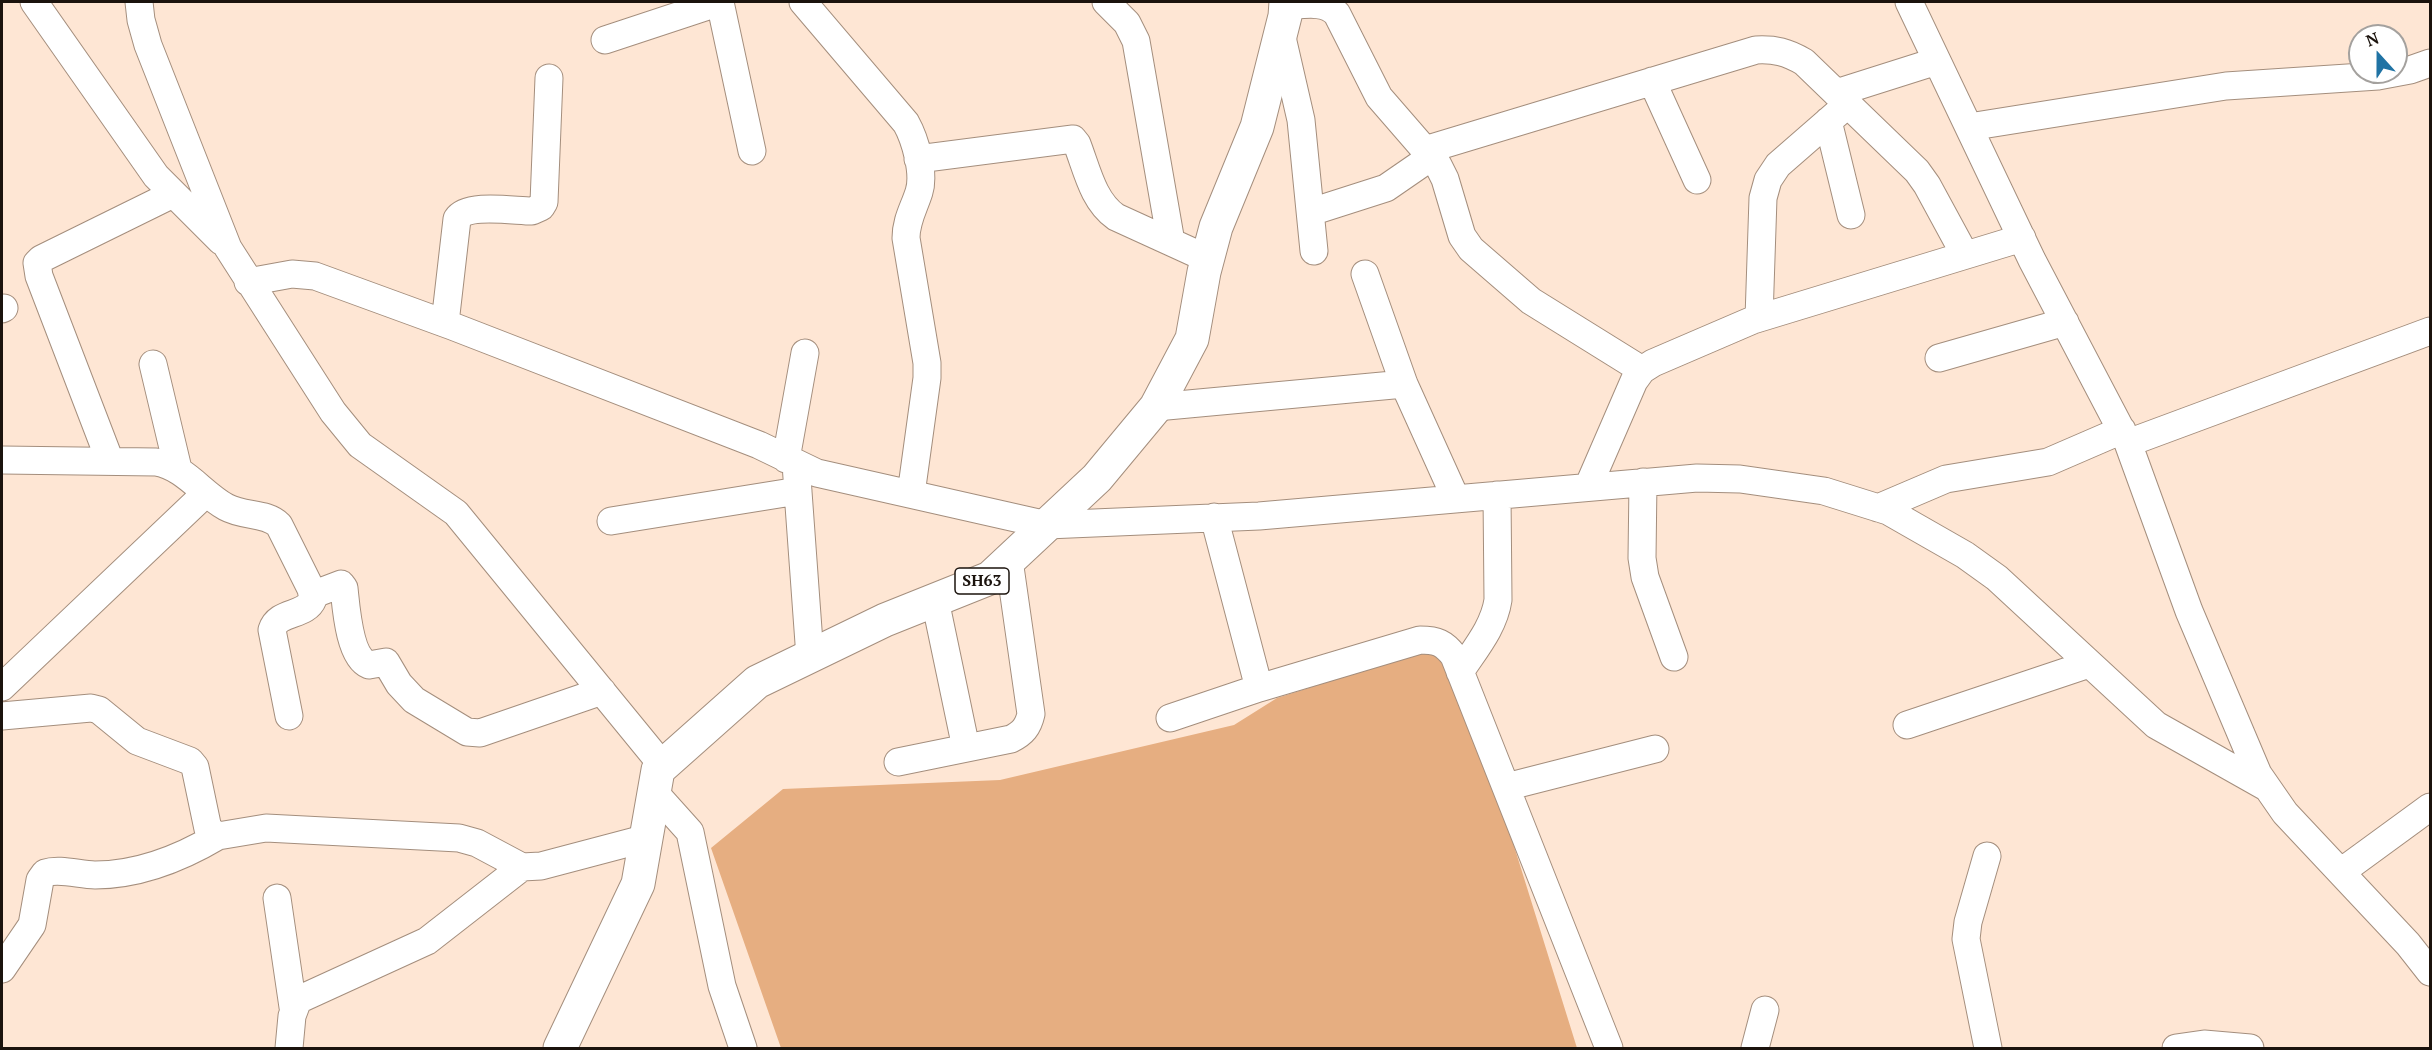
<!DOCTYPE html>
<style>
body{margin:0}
#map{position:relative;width:2432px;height:1050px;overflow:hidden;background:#fee6d4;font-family:"PT Serif",serif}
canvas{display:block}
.frame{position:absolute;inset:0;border:3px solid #1b130d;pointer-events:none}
.north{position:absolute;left:2348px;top:24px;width:60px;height:60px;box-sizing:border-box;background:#fff;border:2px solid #a4a19e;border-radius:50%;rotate:339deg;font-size:16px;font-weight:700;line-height:24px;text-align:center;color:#1b130d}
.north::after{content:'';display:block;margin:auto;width:21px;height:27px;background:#2073a4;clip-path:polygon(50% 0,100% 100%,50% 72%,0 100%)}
</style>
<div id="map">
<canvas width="2432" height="1050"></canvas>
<div class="frame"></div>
<div class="north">N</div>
</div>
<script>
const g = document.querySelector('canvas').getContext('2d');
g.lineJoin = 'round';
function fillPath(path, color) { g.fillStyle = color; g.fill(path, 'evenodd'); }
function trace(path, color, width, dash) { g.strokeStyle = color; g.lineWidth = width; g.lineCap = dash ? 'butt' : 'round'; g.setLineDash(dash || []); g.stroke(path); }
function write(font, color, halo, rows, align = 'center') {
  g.font = font + ' "PT Serif",serif'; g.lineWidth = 6; g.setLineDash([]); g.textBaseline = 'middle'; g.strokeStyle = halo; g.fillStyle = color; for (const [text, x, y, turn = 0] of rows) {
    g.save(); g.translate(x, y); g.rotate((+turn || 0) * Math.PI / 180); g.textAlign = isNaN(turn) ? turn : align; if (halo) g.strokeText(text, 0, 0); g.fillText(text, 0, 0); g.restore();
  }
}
fillPath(new Path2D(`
 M1438 647 1466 692 1577 1048H781L711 848 783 789 1000 780 1234 725 1277 698Z`), '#e6ae81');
const minor = new Path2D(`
 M34 2 156 176 221 241
 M139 2 141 20 148 45 228 248 333 412 360 445 456 513 663 766
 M720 2 752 151
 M803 2 906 123C915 139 925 173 919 192 914 208 906 220 906 238L927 363V378L911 494
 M1106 2 1127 23 1136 41 1171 242
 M1909 2 2032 260 2128 443 2189 611 2258 774 2285 813 2408 944 2430 972
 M1286 6C1303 5 1325 0 1337 14L1379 97 1438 165 1445 179 1462 236 1471 249 1531 301 1642 370
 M1281 33 1301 120 1314 251
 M605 40 708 6 715 2
 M1652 81 1697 180
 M1836 93 1937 61
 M1828 121 1851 215
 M1969 127 2226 86 2378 76 2410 70 2430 63
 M1425 150 1756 50C1775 49 1787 52 1804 62L1917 171 1927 185 1965 255
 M918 159 1073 139 1077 144C1087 170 1093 201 1116 217L1208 259
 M1311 212 1386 188 1431 157
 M1365 274 1404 384 1456 499
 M248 282 292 274 315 276 452 326 759 445 817 473 1047 525 1259 516 1697 478 1740 479 1824 491 1888 511 1965 555 1997 578 2156 725 2266 787
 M2 309 4 308
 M1759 318 1763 198 1768 180 1778 165 1848 104
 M445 323 457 219C467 203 514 211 532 211L541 207 544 202 549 78
 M1939 358 2065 322
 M153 364 178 469
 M1156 407 1404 384
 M2128 443 2430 331
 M786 459 805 353
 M2 460 156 462C185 467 201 493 226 507 244 517 266 512 279 525L311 589 313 599C306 617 278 610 272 630L289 716
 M110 461 39 276 37 263 41 259 173 194
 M796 464 810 657
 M1643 482 1642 558 1645 577 1674 657
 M1588 487 1634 381 1642 370 1653 363 1753 320 2022 238
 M1878 508 1946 479 2048 462 2122 430
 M1214 517 1259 688
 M611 521 798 491
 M312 595 341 584 344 588C346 606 349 657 369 665L386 662 399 684 414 700 467 732 480 733 602 691
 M935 600 966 748
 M1460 672C1475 649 1494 627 1498 600L1497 495
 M2 687 206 493
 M2 716 91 708 99 710 137 741 190 761 195 767 208 829 218 836 266 828 459 838 477 843 522 867 541 866 647 838
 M1170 718 1259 688 1420 640C1437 640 1444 643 1454 656L1609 1048
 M1907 725 2089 664
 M898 762 1011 739C1023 733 1028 727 1031 714L1009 560
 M1506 787 1655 749
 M655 793 690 832 722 986 743 1048
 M1987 856 1968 922 1966 939 1988 1048
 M2341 872 2430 807
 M277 898 293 1007
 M2 969 32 925 40 880 45 873C60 868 80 875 95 875 139 875 181 858 218 836
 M289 1048 292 1016 298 1000 427 941 522 867
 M1755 1048 1765 1010
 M2176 1048 2204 1044 2250 1048`);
const major = new Path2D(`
 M560 1048 638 884 658 770 757 682 885 620 990 578 1097 478 1156 407 1192 339 1204 272 1216 227 1257 127 1285 16 1286 2`);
trace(minor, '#a48e7d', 29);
trace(major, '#a48e7d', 35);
trace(minor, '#fff', 27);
trace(major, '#fff', 33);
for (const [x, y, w] of [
 [982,581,54]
]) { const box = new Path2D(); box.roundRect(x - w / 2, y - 13, w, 26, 4.5); g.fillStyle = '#fff'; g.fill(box); trace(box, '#1b130d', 1.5); }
write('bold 16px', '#1b130d', null, [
 ["SH63",982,581]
]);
</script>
